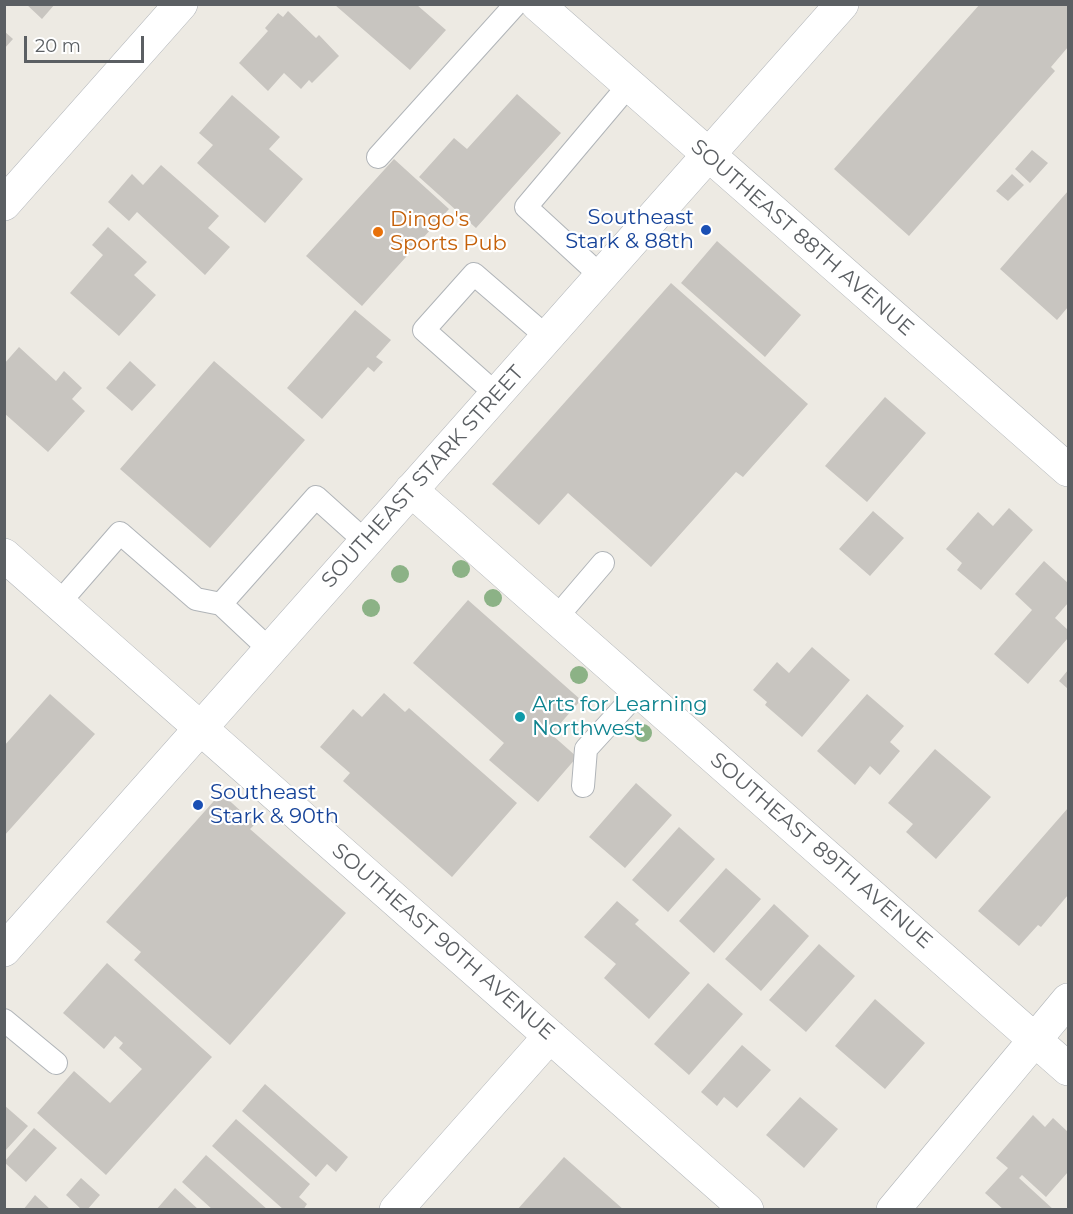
<!DOCTYPE html>
<style>
body{margin:0}
#map{position:relative;width:1073px;height:1214px;overflow:hidden;background:#edeae3;font-family:Montserrat,sans-serif}
canvas{display:block}
.frame{position:absolute;inset:0;border:6px solid #5b5f63;pointer-events:none}
.scale{position:absolute;left:24px;top:36px;width:120px;height:27px;box-sizing:border-box;border:3px solid #5b5f63;border-top:0;padding-left:8px;font-size:18px;line-height:21px;white-space:nowrap;color:#5b5f63;-webkit-text-stroke:4px #fff;paint-order:stroke}
</style>
<div id="map">
<canvas width="1073" height="1214"></canvas>
<div class="frame"></div>
<div class="scale">20 m</div>
</div>
<script>
const g = document.querySelector('canvas').getContext('2d');
g.lineJoin = 'round';
function fillPath(path, color) { g.fillStyle = color; g.fill(path, 'evenodd'); }
function trace(path, color, width, dash) { g.strokeStyle = color; g.lineWidth = width; g.lineCap = dash ? 'butt' : 'round'; g.setLineDash(dash || []); g.stroke(path); }
function write(font, color, halo, rows, align = 'center') {
  g.font = font + ' Montserrat,sans-serif'; g.lineWidth = 4.5; g.setLineDash([]); g.textBaseline = 'middle'; g.strokeStyle = halo; g.fillStyle = color; for (const [text, x, y, turn = 0] of rows) {
    g.save(); g.translate(x, y); g.rotate((+turn || 0) * Math.PI / 180); g.textAlign = isNaN(turn) ? turn : align; if (halo) g.strokeText(text, 0, 0); g.fillText(text, 0, 0); g.restore();
  }
}
fillPath(new Path2D(`
 M26 4H55L42 19Z
 M980 4H1068V47L1051 67 1055 71 909 236 834 169Z
 M335 5H417L446 30 410 70Z
 M288 11 316 38 319 35 339 56 312 83 309 80 301 89 284 73 268 91 239 63 268 31 265 28 278 13 283 17Z
 M4 31 13 39 4 49Z
 M517 94 561 133 476 228 419 177 454 138 467 149Z
 M232 95 280 137 269 149 303 179 265 223 197 163 213 145 199 133Z
 M1032 150 1048 163 1030 183 1015 169Z
 M394 159 449 209 362 306 306 256Z
 M161 165 219 216 208 228 230 247 205 275 137 212 129 221 108 202 132 174 143 185Z
 M1012 174 1024 185 1008 201 996 191Z
 M1068 191V307L1057 320 1000 269Z
 M108 227 147 262 134 275 156 295 119 336 70 293 103 255 92 245Z
 M717 241 801 315 765 357 681 283Z
 M671 283 808 404 743 477 736 472 651 567 568 493 539 525 492 484Z
 M355 310 391 340 376 357 383 362 374 372 368 367 322 419 287 388Z
 M19 347 56 381 64 371 82 388 72 399 85 411 48 452 4 413V364Z
 M130 361 156 385 132 411 106 388Z
 M214 361 305 440 210 548 120 469Z
 M885 397 926 433 867 502 825 466Z
 M1009 508 1033 530 981 590 957 570 962 563 946 549 978 512 993 526Z
 M873 511 904 538 870 576 839 549Z
 M1044 561 1068 583V603L1055 618 1068 630V638L1028 684 994 654 1032 610 1015 594Z
 M468 600 581 700 551 734 577 757 538 802 489 760 504 743 413 663Z
 M812 647 850 680 802 737 765 705 767 702 753 690 777 662 789 673Z
 M1068 670V689L1059 681Z
 M384 693 405 712 409 708 517 803 452 877 343 781 350 773 320 747 353 709 362 717Z
 M50 694 95 734 4 836V746Z
 M867 694 904 726 890 742 900 751 880 775 870 766 855 785 817 751Z
 M935 749 991 797 936 859 906 832 913 824 888 803Z
 M636 783 672 815 625 868 589 837Z
 M221 793 255 824 250 829 346 913 230 1045 134 960 141 952 106 922Z
 M1068 808V895L1041 927 1038 925 1019 946 978 911Z
 M679 827 715 859 668 912 632 880Z
 M726 868 761 899 714 953 679 921Z
 M617 901 639 920 635 924 690 973 649 1019 604 978 616 964 584 937Z
 M774 904 809 936 761 991 725 959Z
 M819 944 855 976 806 1032 769 1000Z
 M107 963 212 1057 106 1175 37 1113 74 1071 110 1103 142 1069 119 1048 123 1043 115 1036 104 1049 63 1013Z
 M708 983 743 1014 689 1075 654 1044Z
 M875 999 925 1043 885 1089 835 1046Z
 M742 1045 771 1070 737 1108 724 1097 717 1106 701 1092Z
 M265 1084 348 1157 336 1172 327 1164 316 1177 242 1111Z
 M800 1097 838 1129 804 1168 766 1135Z
 M4 1105 28 1126 4 1152Z
 M1033 1115 1045 1127 1053 1118 1068 1132V1172L1046 1197 1022 1175 1019 1178 1054 1210H1004L985 1193 1008 1168 996 1158Z
 M236 1119 310 1184 299 1197 307 1204 303 1210H284L212 1146Z
 M34 1128 57 1148 26 1182 4 1162Z
 M206 1155 268 1210H213L182 1182Z
 M564 1157 624 1210H517Z
 M81 1178 100 1195 87 1210H82L66 1195Z
 M175 1188 199 1210H156Z
 M35 1195 51 1210H23Z`), '#c8c5c0');
const service = new Path2D(`
 M378 157 516 4
 M601 276 526 207 628 86
 M496 394 424 330 474 274 547 337
 M59 603 120 533 196 599 221 604
 M556 618 603 563
 M270 650 221 604 316 497 366 542
 M583 786 586 749 639 691
 M4 1020 56 1063`);
const minor = new Path2D(`
 M537 4 1068 470
 M411 490 1068 1069
 M4 555 747 1210
 M396 1210 550 1036
 M893 1210 1068 1000`);
const secondary = new Path2D(`
 M4 204 181 4
 M4 950 842 4`);
trace(service, '#b0b4b8', 24);
trace(minor, '#b0b4b8', 34);
trace(secondary, '#afb3b8', 34);
trace(service, '#fff', 22);
trace(minor, '#fff', 33);
trace(secondary, '#fff', 33);
g.fillStyle = '#8cb286';
for (const [x, y] of [
 [461,569],
 [400,574],
 [493,598],
 [371,608],
 [579,675],
 [643,733]
]) { g.beginPath(); g.arc(x, y, 9, 0, 2 * Math.PI); g.fill(); }
for (const [x, y, r, color] of [
 [706,230,6,"#1a4fb4"],
 [378,232,6,"#e8710a"],
 [520,717,6,"#0f9aa8"],
 [198,805,6,"#1a4fb4"]
]) { const dot = new Path2D(); dot.arc(x, y, r, 0, 2 * Math.PI); g.fillStyle = color; g.fill(dot); trace(dot, '#fff', 2); }
write('21px', '#164399', '#fff', [
 ["Southeast",694,218],
 ["Stark & 88th",694,242],
 ["Southeast",210,793,"left"],
 ["Stark & 90th",210,817,"left"]
], 'right');
write('21px', '#c56008', '#fff', [
 ["Dingo's",390,220],
 ["Sports Pub",390,244]
], 'left');
write('21px', '#5b5f63', '#fff', [
 ["SOUTHEAST 88TH AVENUE",802,238,41],
 ["SOUTHEAST STARK STREET",423,477,-48],
 ["SOUTHEAST 89TH AVENUE",821,851,41],
 ["SOUTHEAST 90TH AVENUE",443,942,41]
]);
write('21px', '#0d838f', '#fff', [
 ["Arts for Learning",532,705],
 ["Northwest",532,729]
], 'left');
</script>
